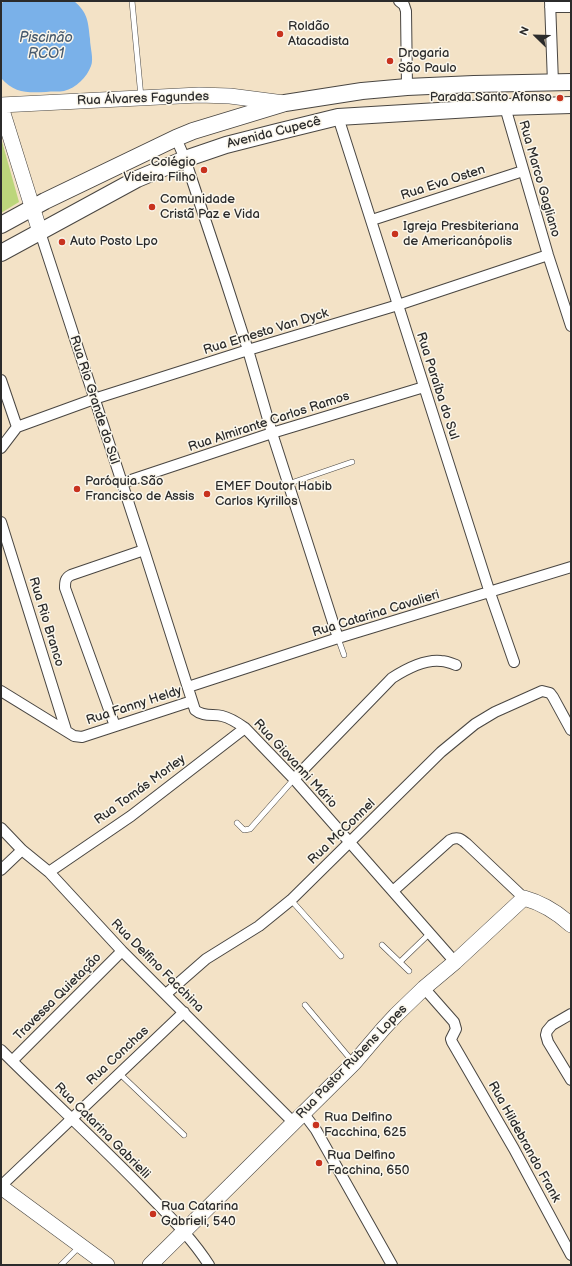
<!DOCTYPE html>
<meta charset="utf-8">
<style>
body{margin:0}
#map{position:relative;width:572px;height:1266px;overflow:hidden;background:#f3e2c6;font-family:"Balsamiq Sans",sans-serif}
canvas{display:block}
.frame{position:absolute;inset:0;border:2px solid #2b2b2b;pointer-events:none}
.north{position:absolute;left:516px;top:16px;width:40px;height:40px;-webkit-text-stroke:3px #fbf7ec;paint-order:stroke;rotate:293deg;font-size:11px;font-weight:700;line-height:16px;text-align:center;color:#2b2b2b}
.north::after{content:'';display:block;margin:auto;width:14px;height:18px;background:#2b2b2b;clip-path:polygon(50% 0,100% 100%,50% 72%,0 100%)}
</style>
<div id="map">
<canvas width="572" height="1266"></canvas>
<div class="frame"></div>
<div class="north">N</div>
</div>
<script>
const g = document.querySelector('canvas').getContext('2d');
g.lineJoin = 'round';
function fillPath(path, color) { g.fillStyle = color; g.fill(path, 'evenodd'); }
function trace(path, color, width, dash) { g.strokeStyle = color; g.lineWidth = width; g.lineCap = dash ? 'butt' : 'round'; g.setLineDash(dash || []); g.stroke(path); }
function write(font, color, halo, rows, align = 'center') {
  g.font = font + ' "Balsamiq Sans",sans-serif'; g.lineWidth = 3; g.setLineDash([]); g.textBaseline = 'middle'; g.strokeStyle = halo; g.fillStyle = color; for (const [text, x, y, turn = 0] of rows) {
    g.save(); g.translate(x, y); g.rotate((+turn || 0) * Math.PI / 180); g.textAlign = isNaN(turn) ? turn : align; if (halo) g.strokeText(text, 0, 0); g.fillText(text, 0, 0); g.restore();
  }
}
fillPath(new Path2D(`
 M1 138 19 202 1 213Z`), '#bcd67b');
fillPath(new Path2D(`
 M4 1H74C88 13 88 21 90 39 90 47 94 59 91 66 87 77 76 88 64 91 59 92 52 91 46 92 27 93 14 93 1 78V4Z`), '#7ab1e9');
const lane = new Path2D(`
 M132 1 141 97
 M288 484 352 462
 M338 638 344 655
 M237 823 244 830 250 829 294 779
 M291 900 341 956
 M382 945 409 971
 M400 962 430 933
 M305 1005 353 1062
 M119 1073 184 1135
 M61 1265 80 1246`);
const street = new Path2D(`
 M399 1 404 5 406 11 407 87
 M550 1 553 83
 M550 7H571
 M505 107 548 255 571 326
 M338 117 490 593 514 662
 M176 138 185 159 225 279 248 350 272 433 338 638
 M372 220 523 171
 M40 232 144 550 195 710C203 717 213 714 222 716 231 718 238 723 245 728L294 779 455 962
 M1 380 17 427
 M1 448 17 427 94 399 248 350 398 305 548 255
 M122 483 272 433 424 387
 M1 522 66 730
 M188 687 338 638 571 567
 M1 691 74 736 82 737 192 701
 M115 726 65 588C65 582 65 578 71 575L144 550
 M294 779 392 678C406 669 424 659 441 661 446 661 451 663 456 665
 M1 828 22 850 49 872 122 951 294 1123
 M1 870 22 850
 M49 872 131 816 245 728
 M393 891 450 840C458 836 461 839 467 844L524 898
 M424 988 454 1022 456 1029 451 1039 452 1042 514 1149 571 1255
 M166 994 206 959 259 926 291 900 441 752 475 724 495 712 542 691 550 693 553 697 571 730
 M571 1014 552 1025 547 1031 546 1035 548 1042 571 1080
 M1 1050C49 1098 100 1144 147 1193 169 1216 192 1238 209 1265
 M12 1061 122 951
 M304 1114 316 1130 392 1265
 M1 1186 184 1012`);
const secondary = new Path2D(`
 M1 105 199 95 230 96 284 103
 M1 107 40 232
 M1 1187 107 1265
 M150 1265 354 1063 383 1029 396 1015 424 988 455 962 524 898C542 903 557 912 571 925`);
const primary = new Path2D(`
 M1 225 45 201 176 138 193 131 285 103 362 91 407 87 474 84 571 82
 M1 253 137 179 185 159 226 145 277 132 338 117 505 107 571 105`);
trace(lane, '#494642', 6);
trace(street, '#494642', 12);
trace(secondary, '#494642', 16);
trace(primary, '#494642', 18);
trace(lane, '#fff', 5);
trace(street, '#fff', 10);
trace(secondary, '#fff', 15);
trace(primary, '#fff', 16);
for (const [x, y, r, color] of [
 [280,34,4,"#c8321e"],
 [390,61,4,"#c8321e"],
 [560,98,4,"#c8321e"],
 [204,170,4,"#c8321e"],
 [152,207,4,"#c8321e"],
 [395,234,4,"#c8321e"],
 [62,242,4,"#c8321e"],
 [77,489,4,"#c8321e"],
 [207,494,4,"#c8321e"],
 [316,1125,4,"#c8321e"],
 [319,1163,4,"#c8321e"],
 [153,1214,4,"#c8321e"]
]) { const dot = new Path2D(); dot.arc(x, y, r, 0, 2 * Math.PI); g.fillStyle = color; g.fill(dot); trace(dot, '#fbf7ec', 1.5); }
write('13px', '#2b2b2b', '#fbf7ec', [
 ["Roldão",288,27],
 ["Atacadista",288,42],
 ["Drogaria",398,54],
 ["São Paulo",398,69],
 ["Parada Santo Afonso",552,98,"right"],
 ["Colégio",196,163,"right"],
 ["Videira Filho",196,178,"right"],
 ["Comunidade",160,200],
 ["Cristã Paz e Vida",160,215],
 ["Igreja Presbiteriana",403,227],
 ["de Americanópolis",403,242],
 ["Auto Posto Lpo",70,242],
 ["Paróquia São",85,482],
 ["Francisco de Assis",85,497],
 ["EMEF Doutor Habib",215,487],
 ["Carlos Kyrillos",215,502],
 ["Rua Delfino",324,1118],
 ["Facchina, 625",324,1133],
 ["Rua Delfino",327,1156],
 ["Facchina, 650",327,1171],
 ["Rua Catarina",161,1207],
 ["Gabrieli, 540",161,1222]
], 'left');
write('13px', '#2b2b2b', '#fbf7ec', [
 ["Rua Álvares Fagundes",143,99,-2],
 ["Avenida Cupecê",274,133,-14],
 ["Rua Marco Gagliano",539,179,74],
 ["Rua Eva Osten",443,183,-18],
 ["Rua Ernesto Van Dyck",266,332,-17],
 ["Rua Paraíba do Sul",437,386,72],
 ["Rua Rio Grande do Sul",94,400,72],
 ["Rua Almirante Carlos Ramos",269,422,-18],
 ["Rua Catarina Cavalieri",376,614,-17],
 ["Rua Rio Branco",46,622,73],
 ["Rua Fanny Heldy",134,706,-18],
 ["Rua Giovanni Mário",295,764,47],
 ["Rua Tomás Morley",140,790,-36],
 ["Rua McConnel",342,832,-44],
 ["Rua Delfino Facchina",157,966,45],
 ["Travessa Quietação",58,997,-45],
 ["Rua Conchas",118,1056,-43],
 ["Rua Pastor Rubens Lopes",352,1062,-46],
 ["Rua Catarina Gabrielli",102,1131,45],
 ["Rua Hildebrando Frank",524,1142,61]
]);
write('italic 14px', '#475a6e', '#fbf7ec', [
 ["Piscinão",46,38],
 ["RCO1",46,54]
]);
</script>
